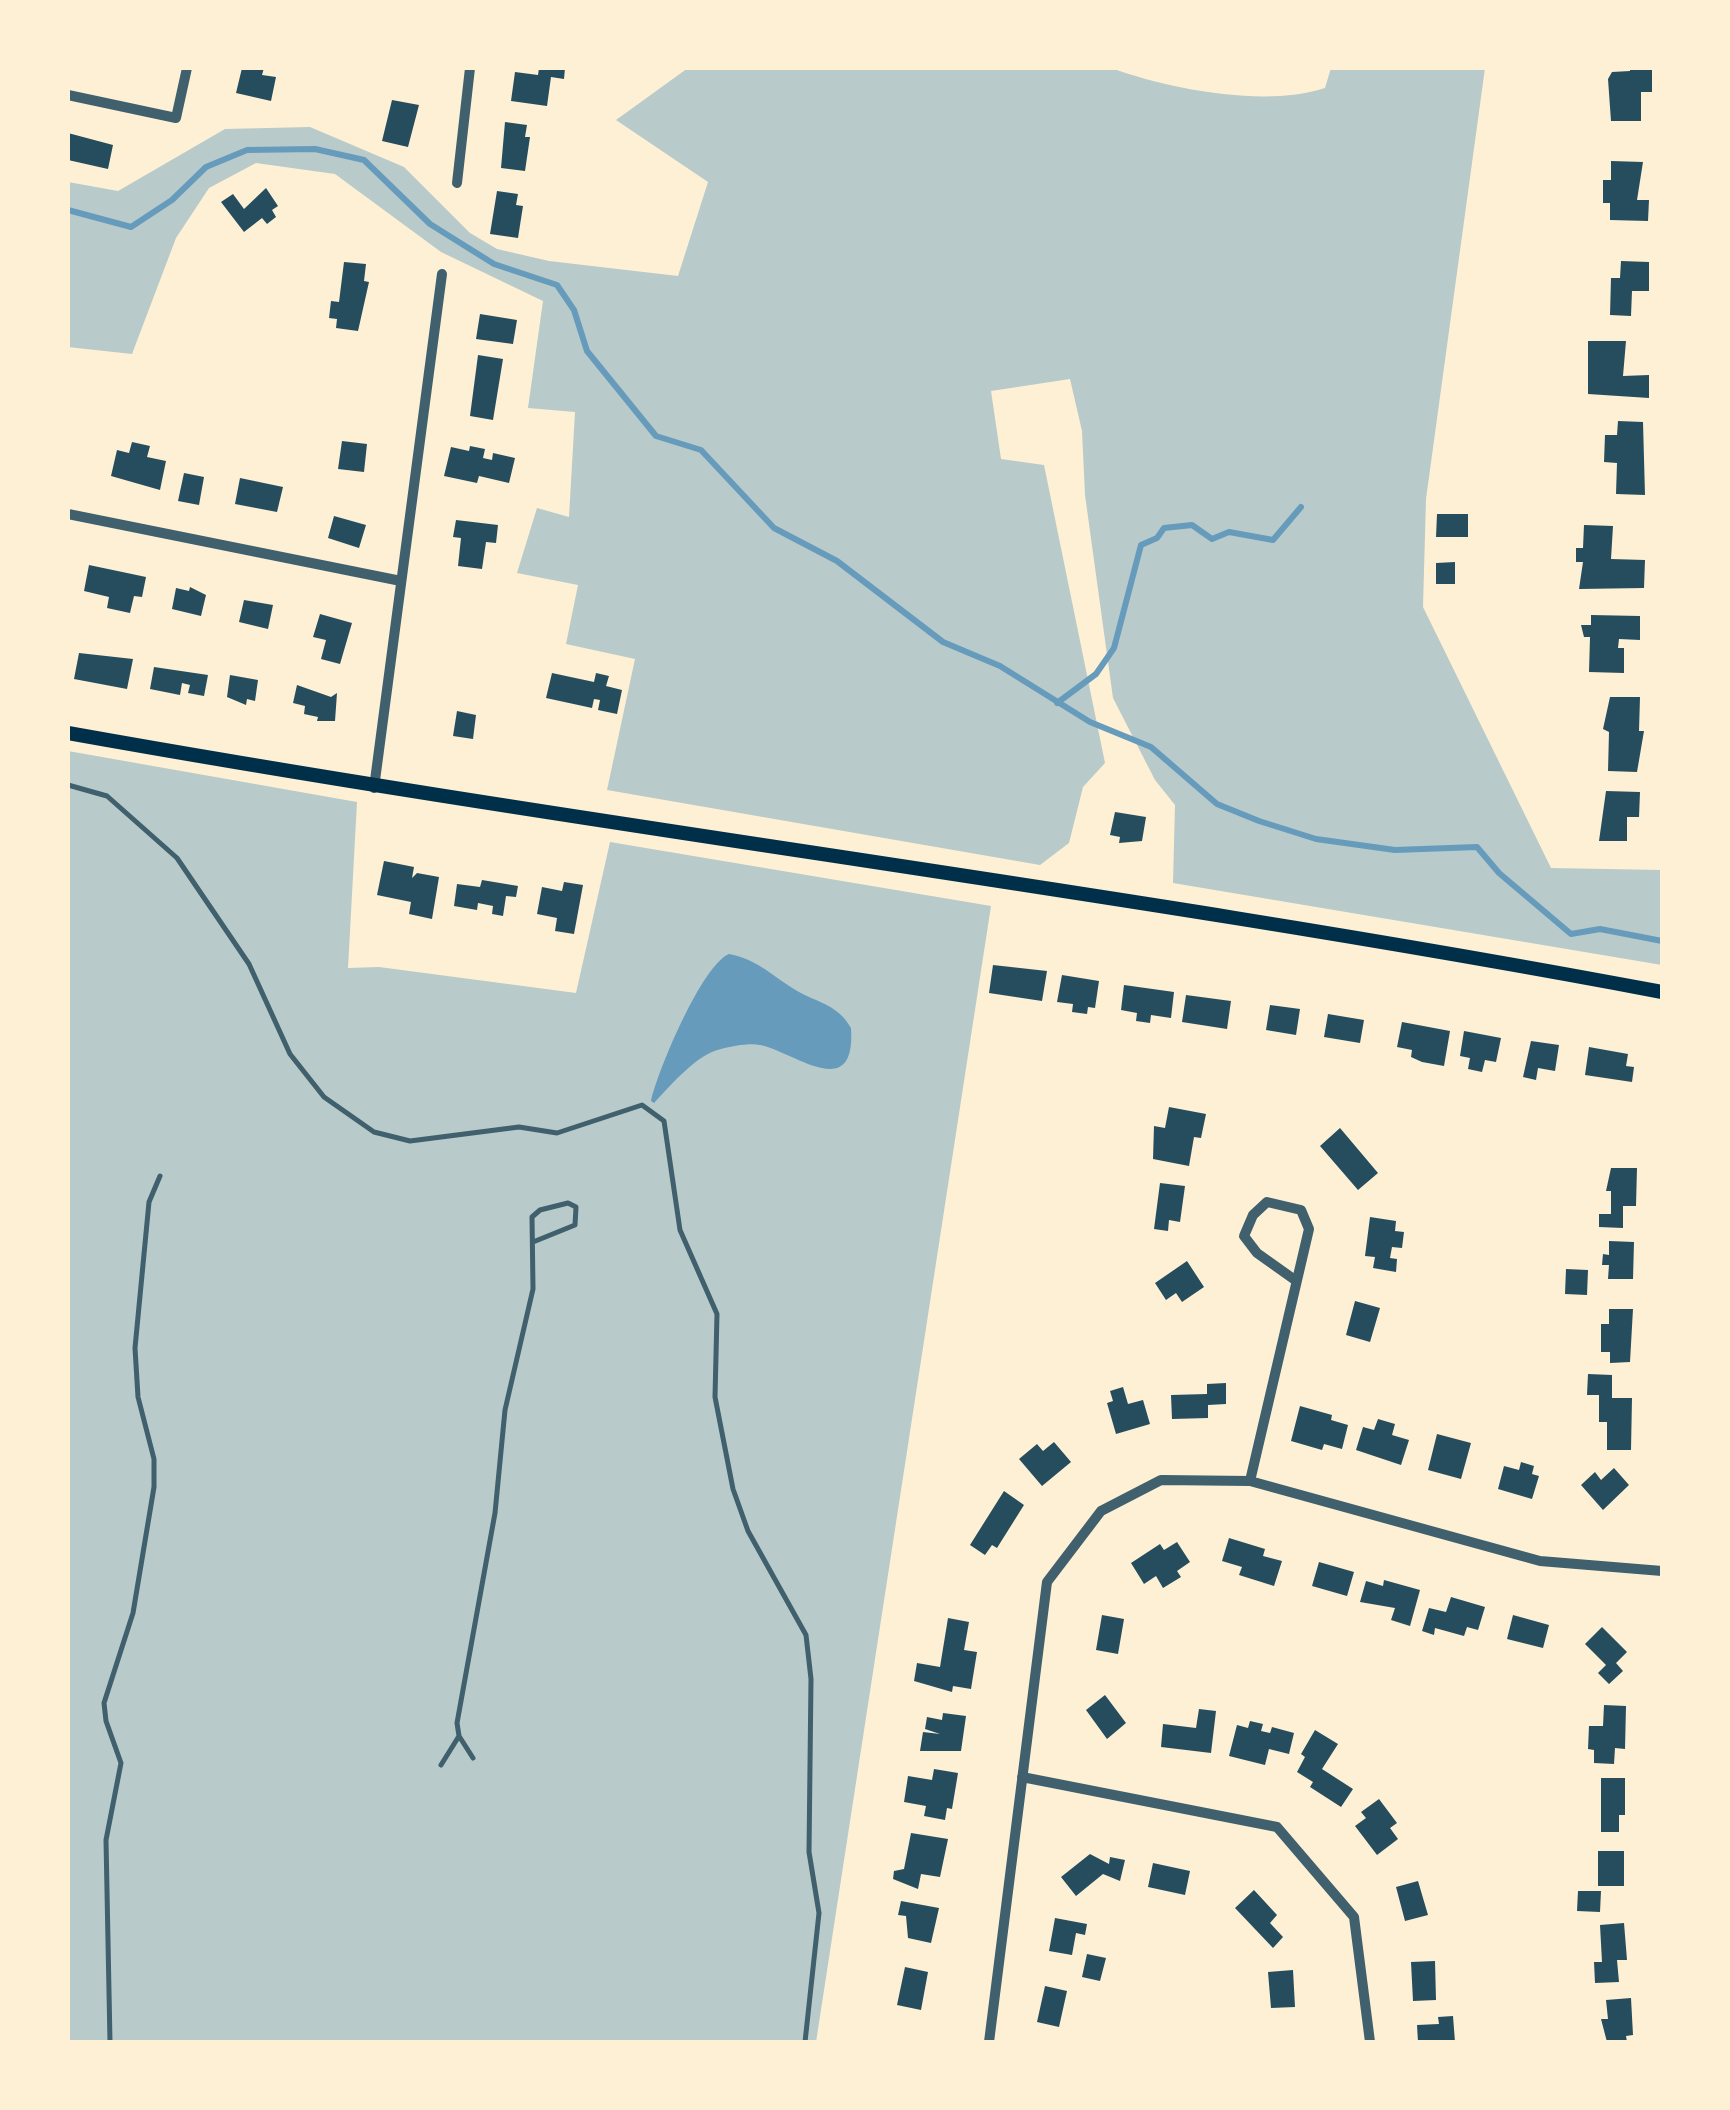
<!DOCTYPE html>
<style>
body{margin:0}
#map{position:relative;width:1730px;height:2110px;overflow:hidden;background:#fdf0d5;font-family:"Space Grotesk",sans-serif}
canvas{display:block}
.frame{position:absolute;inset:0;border:70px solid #fdf0d5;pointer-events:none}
</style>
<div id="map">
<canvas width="1730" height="2110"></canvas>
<div class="frame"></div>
</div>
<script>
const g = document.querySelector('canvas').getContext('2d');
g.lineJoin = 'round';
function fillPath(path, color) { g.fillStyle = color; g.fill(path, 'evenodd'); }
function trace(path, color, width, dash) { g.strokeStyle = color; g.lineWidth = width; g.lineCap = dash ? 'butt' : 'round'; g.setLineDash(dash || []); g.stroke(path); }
fillPath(new Path2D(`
 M688 68H1111C1169 89 1266 108 1325 88L1331 68H1485L1426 499 1423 607 1551 868 1662 870V965L1173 883 1175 805 1155 780 1113 698 1085 495 1082 431 1070 379 991 391 1001 459 1044 465 1105 763 1083 787 1069 843 1040 865 607 790 635 659 566 644 578 585 517 573 537 508 569 517 575 412 528 408 543 301 441 252 335 174 256 163 209 188 176 238 132 354 68 347V182L118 191 225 129 310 127 404 167 470 233 497 249 549 261 678 276 708 182 616 120Z
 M68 751 357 802 348 968 379 967 576 993 610 842 991 906 816 2042H68Z`), '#b9caca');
fillPath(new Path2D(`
 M729 954C760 960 774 978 799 992 819 1003 838 1005 851 1028 856 1105 793 1051 760 1045 749 1043 733 1046 721 1049 697 1054 671 1085 654 1103L651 1101C658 1070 702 965 729 954Z`), '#669bbc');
trace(new Path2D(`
 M68 210 131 227 172 200 206 167 247 150 315 149 364 160 430 224 494 264 557 285 574 310 587 351 656 436 701 450 774 528 837 561 943 642 1000 666 1090 722 1151 747 1217 804 1259 821 1316 839 1395 850 1477 847 1499 873 1571 934 1600 929 1662 941
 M1057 703 1096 674 1114 648 1141 545 1157 538 1164 528 1192 525 1212 539 1229 532 1273 540 1301 507`), '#669bbc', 6);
fillPath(new Path2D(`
 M242 68H264L262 75 276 77 271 101 236 93Z
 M539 68H565L564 79 551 77 547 106 511 101 515 72 538 75Z
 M1630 68H1652V92H1641V121H1611L1608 79 1612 72 1630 71Z
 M392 100 419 105 408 147 382 141Z
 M505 122 527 125 525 137H530L525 171 501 168Z
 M68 133 113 145 108 169 68 160Z
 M1611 161 1643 162 1637 200H1649L1648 221 1610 220V203H1603V180H1611Z
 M266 188 278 206 272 210 276 217 267 224 262 218 244 232 221 202 233 194 244 209Z
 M497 191 518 194 516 205 523 206 518 238 490 234Z
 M1621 261 1649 262V291H1632L1631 316 1610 315 1611 278H1620Z
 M344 262 366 264 364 281 369 282 358 331 336 328 337 319 329 318 331 301 339 302Z
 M480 314 517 320 513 344 476 339Z
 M1588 341H1626L1623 376 1649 375V398L1588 394Z
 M478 355 503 359 493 420 470 416Z
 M1618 421 1643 422 1645 495 1616 494 1617 463 1604 462 1605 435H1617Z
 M342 441 367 444 364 472 338 469Z
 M132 442 150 446 147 457 166 461 160 490 111 476 117 450 129 453Z
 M470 446 485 449 483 458 492 460 493 453 515 458 509 483 479 476 477 483 444 476 451 447 469 451Z
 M184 473 204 477 199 505 178 501Z
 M240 478 283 487 277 512 235 504Z
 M1437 514H1468V537H1436Z
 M334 516 366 525 359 548 328 538Z
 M456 520 498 525 496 543 486 542 482 569 458 566 461 538 453 537Z
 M1584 525 1613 526 1611 559 1645 560 1644 588 1579 589 1583 562H1576V548H1583Z
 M1455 562V584H1436V563Z
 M89 565 146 577 142 597 134 596 130 613 107 608 109 597 84 591Z
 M190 587 206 595 201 616 172 609 176 588 189 591Z
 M244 600 273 605 268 629 239 622Z
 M320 614 352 623 340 664 321 659 326 640 313 637Z
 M1591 615 1640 616V640L1619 639 1618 648H1624V673L1589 672 1590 637H1584L1581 625H1591Z
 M79 653 133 659 127 689 74 679Z
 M154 667 208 675 204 696 188 693 190 685 182 683 180 695 150 689Z
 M552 673 594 682 596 673 609 676 606 686 622 690 617 714 598 710 600 700 594 699 592 708 546 698Z
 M230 675 258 680 255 701 247 699 246 705 227 697Z
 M297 685 331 697 337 693 335 721H317L318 717 304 714 305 706 293 703Z
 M1610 697H1640L1639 731H1644L1637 772 1608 771 1609 732 1603 729Z
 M457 711 476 715 473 739 453 736Z
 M1606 791 1640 792 1639 817H1627V841H1599Z
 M1115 812 1146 817 1142 841 1119 843 1120 837 1110 835Z
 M384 861 414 867 412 878 417 873 439 877 432 919 409 914 411 902 377 895Z
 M482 880 518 886 516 897 506 896 503 916 492 914 493 906 478 903 477 910 454 906 457 884 480 887Z
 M564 882 583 885 574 934 555 931 557 918 537 914 542 887 562 891Z
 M993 965 1047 971 1042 1001 989 993Z
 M1062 975 1099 981 1095 1008 1088 1007 1087 1014 1072 1012 1073 1004 1057 1002Z
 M1124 985 1174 992 1171 1018 1151 1015 1150 1023 1136 1021 1137 1013 1121 1010Z
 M1186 995 1231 1001 1227 1029 1182 1022Z
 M1270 1005 1300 1009 1296 1035 1266 1030Z
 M1328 1014 1364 1020 1360 1043 1324 1037Z
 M1402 1022 1450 1031 1444 1066 1422 1062 1411 1057 1412 1050 1397 1047Z
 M1464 1031 1501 1038 1496 1062 1485 1060 1482 1072 1468 1069 1470 1058 1460 1056Z
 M1531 1041 1559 1045 1555 1071 1538 1068 1536 1080 1523 1077Z
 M1589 1047 1628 1054 1626 1066 1634 1067 1632 1082 1585 1075Z
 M1169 1107 1206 1114 1201 1138 1194 1137 1189 1166 1153 1159 1154 1126 1165 1128Z
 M1340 1128 1378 1173 1358 1190 1320 1146Z
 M1611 1168H1637L1636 1206H1623V1228L1599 1227V1214H1611V1191H1606Z
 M1160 1183 1185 1186 1180 1222 1169 1220 1168 1231 1154 1229Z
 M1370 1217 1396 1221 1395 1231 1404 1232 1402 1248 1392 1247 1390 1258 1397 1259 1396 1272 1373 1268 1375 1257 1365 1256Z
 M1609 1241 1634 1242 1633 1279H1608L1609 1265H1602L1603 1254 1609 1255Z
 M1187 1261 1204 1287 1182 1302 1176 1293 1166 1300 1155 1283Z
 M1566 1269 1588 1270 1587 1295 1565 1294Z
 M1355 1301 1380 1308 1370 1342 1346 1335Z
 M1609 1309H1633L1630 1362 1610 1363V1352H1601V1324H1609Z
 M1588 1374 1612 1375V1398H1632L1631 1450H1607V1422H1599V1395H1587Z
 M1226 1383V1404L1208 1405V1418L1172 1419 1171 1395 1207 1394V1384Z
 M1123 1387 1128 1404 1143 1400 1150 1424 1116 1434 1107 1403 1113 1401 1110 1391Z
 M1300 1406 1332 1415 1331 1420 1348 1425 1342 1449 1324 1444 1322 1450 1291 1441Z
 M1378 1419 1395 1424 1392 1435 1409 1440 1401 1465 1356 1450 1363 1427 1374 1430Z
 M1437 1434 1471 1443 1461 1479 1428 1470Z
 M1054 1442 1071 1462 1042 1486 1019 1459 1037 1444 1043 1451Z
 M1521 1462 1534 1466 1532 1474 1539 1476 1532 1499 1498 1489 1504 1466 1519 1470Z
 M1614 1468 1629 1485 1603 1510 1581 1485 1595 1472 1601 1480Z
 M1004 1491 1024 1505 997 1548 992 1545 985 1555 970 1545Z
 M1229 1538 1265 1549 1263 1556 1282 1561 1274 1586 1239 1575 1242 1567 1222 1561Z
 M1177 1542 1190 1562 1177 1571 1181 1577 1163 1588 1156 1576 1144 1584 1131 1563 1160 1544 1164 1550Z
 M1319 1562 1354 1572 1347 1596 1312 1586Z
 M1384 1580 1420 1590 1410 1626 1391 1620 1395 1608 1360 1602 1366 1581 1383 1586Z
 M1451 1597 1485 1607 1478 1630 1467 1627 1464 1636 1435 1628 1434 1635 1422 1631 1429 1608 1446 1612Z
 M1102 1615 1124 1619 1118 1654 1096 1650Z
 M1513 1615 1549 1625 1543 1648 1507 1639Z
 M948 1618 969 1622 964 1650 977 1652 971 1689 953 1686 952 1692 914 1681 917 1663 940 1667Z
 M1602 1627 1627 1652 1616 1663 1623 1671 1609 1684 1598 1673 1606 1665 1585 1644Z
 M1105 1695 1126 1723 1107 1739 1086 1710Z
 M1604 1705 1626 1706 1625 1749 1615 1748 1614 1764 1594 1763V1750L1588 1749 1589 1726H1603Z
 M1199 1709 1216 1711 1211 1753 1161 1747 1163 1724 1196 1728Z
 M943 1713 966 1716 961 1751H920L923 1732 940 1734 925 1729 927 1717 942 1720Z
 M1250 1721 1263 1724 1261 1731 1270 1733 1272 1727 1294 1733 1289 1754 1269 1749 1265 1765 1229 1756 1237 1725 1248 1728Z
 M1315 1730 1338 1744 1322 1769 1353 1789 1341 1807 1310 1787 1313 1782 1297 1772 1305 1757 1301 1754Z
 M934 1769 958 1773 952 1809 947 1808 945 1820 924 1816 926 1806 904 1802 908 1776 932 1780Z
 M1601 1778H1625V1815H1619V1832H1601Z
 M1379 1799 1397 1823 1390 1828 1398 1839 1377 1855 1355 1826 1366 1818 1361 1812Z
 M911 1833 948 1839 940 1877 921 1874 918 1889 893 1879 894 1871 904 1869Z
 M1598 1851H1624V1886H1598Z
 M1090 1854 1109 1864 1110 1857 1125 1860 1120 1881 1103 1874 1076 1896 1061 1877Z
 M1153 1863 1190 1871 1185 1895 1148 1887Z
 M1418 1881 1428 1915 1405 1921 1396 1887Z
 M1254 1890 1277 1915 1270 1923 1283 1937 1273 1948 1235 1908Z
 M1578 1891H1601L1600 1912 1577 1911Z
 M901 1901 939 1908 931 1943 908 1938 906 1916 898 1915Z
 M1055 1918 1087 1924 1085 1935 1076 1933 1072 1955 1049 1951Z
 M1624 1923 1627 1960H1617L1619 1982 1595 1983 1594 1962H1602L1600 1925Z
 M1087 1954 1106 1958 1100 1981 1082 1977Z
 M1435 1961 1436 2000 1413 2001 1411 1962Z
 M905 1967 928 1972 921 2010 897 2005Z
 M1293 1970 1295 2007 1271 2008 1268 1972Z
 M1045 1986 1067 1991 1059 2027 1037 2022Z
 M1631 1998 1633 2035 1626 2036 1627 2042H1607L1601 2019H1608L1606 2000Z
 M1453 2016 1455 2042H1418L1417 2025 1439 2024 1438 2017Z`), '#264d5e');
trace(new Path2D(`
 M68 785 107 796 177 858 249 964 290 1054 324 1097 374 1132 410 1141 519 1127 557 1133 642 1105 664 1121 680 1230 717 1314 715 1397 733 1489 748 1531 806 1635 811 1679 809 1852 819 1913 805 2042
 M473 1758 459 1736 457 1723 495 1513 505 1410 533 1289 532 1217 540 1210 568 1203 576 1207 575 1225 533 1242
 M441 1765 459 1736
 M110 2042 106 1840 121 1763 106 1721 104 1703 133 1613 154 1487V1459L138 1397 135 1348 149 1202 160 1176`), '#3f606c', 5);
trace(new Path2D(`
 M68 95 176 118 187 68
 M457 183 470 68
 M68 514 401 581
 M374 788 442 274
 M1250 1481 1309 1229 1301 1210 1267 1202 1253 1215 1244 1236 1257 1253 1295 1280
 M1022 1777 1277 1827 1354 1917 1370 2042
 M989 2042 1047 1582 1101 1511 1161 1480 1250 1481 1540 1561 1662 1571`), '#3f606c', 10);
trace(new Path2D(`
 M68 733C598 828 1133 892 1662 992`), '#003049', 14);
</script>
